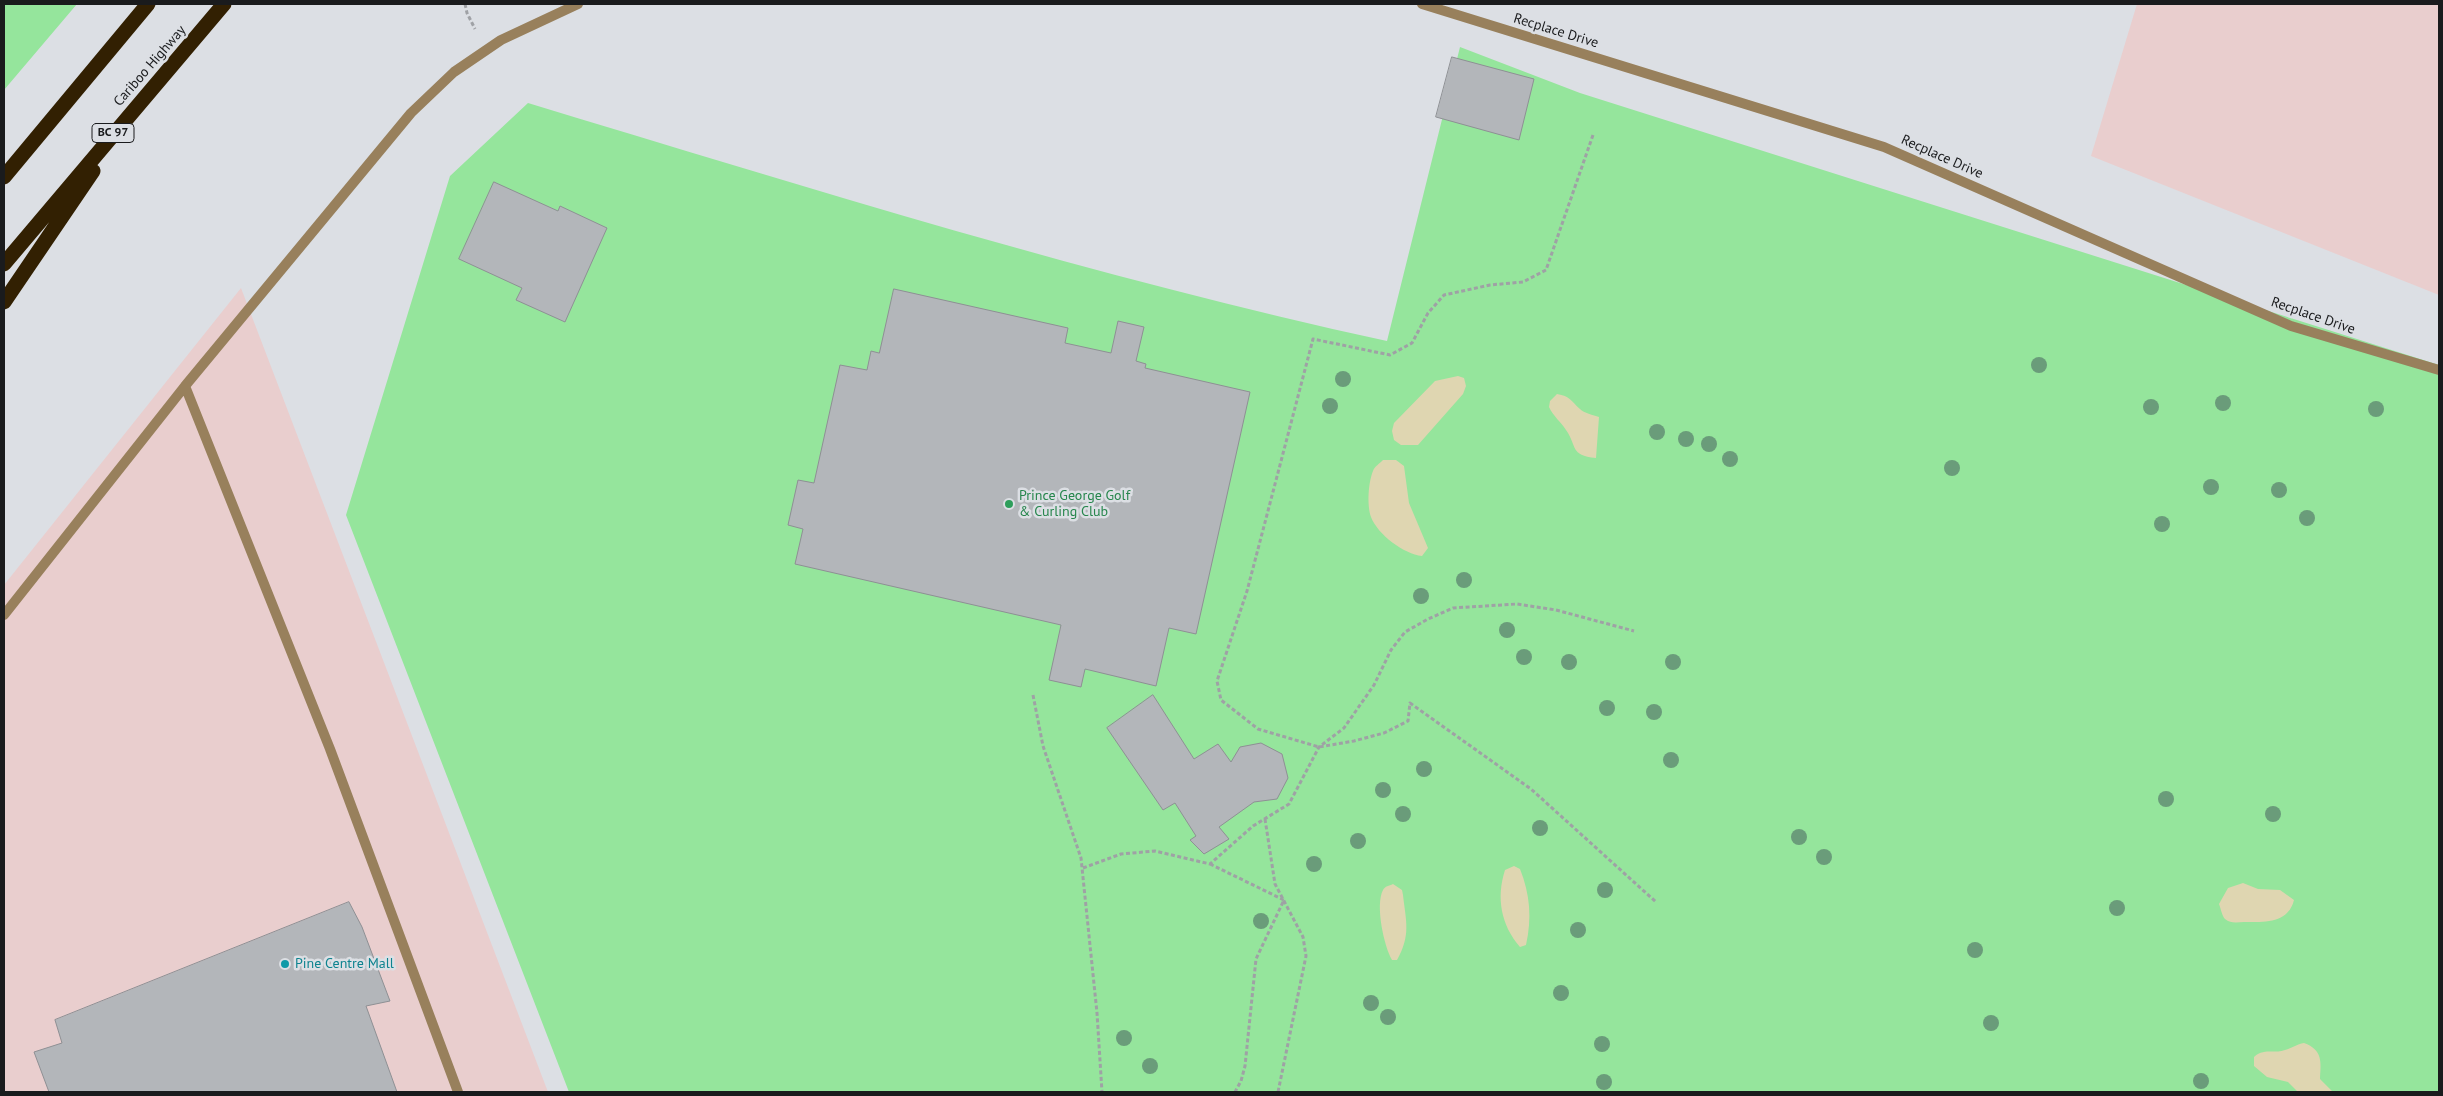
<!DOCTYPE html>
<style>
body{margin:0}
#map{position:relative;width:2443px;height:1096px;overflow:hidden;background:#dcdfe4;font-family:"PT Sans",sans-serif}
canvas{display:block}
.frame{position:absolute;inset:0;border:5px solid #1a1b1d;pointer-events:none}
</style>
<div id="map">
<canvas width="2443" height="1096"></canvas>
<div class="frame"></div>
</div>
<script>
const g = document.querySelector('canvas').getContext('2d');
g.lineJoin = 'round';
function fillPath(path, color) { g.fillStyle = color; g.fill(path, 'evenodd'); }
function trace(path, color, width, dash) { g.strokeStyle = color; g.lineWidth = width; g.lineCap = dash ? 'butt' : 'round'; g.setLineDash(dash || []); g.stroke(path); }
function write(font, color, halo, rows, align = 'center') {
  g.font = font + ' "PT Sans",sans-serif'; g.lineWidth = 5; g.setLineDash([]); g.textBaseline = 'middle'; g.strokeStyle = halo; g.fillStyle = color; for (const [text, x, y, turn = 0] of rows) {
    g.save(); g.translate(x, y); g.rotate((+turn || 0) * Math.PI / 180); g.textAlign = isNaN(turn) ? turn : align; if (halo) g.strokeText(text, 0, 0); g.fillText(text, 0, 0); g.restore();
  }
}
fillPath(new Path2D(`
 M2137 4H2439V295L2091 156Z
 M241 288 548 1092H4V585Z`), '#e9cece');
fillPath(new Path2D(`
 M4 4H77L4 90Z
 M1460 47 1580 93 2439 365V1092H569L346 515 450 176 528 103C812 189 1097 278 1387 341Z`), '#95e59c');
fillPath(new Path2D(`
 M1458 376 1464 378 1466 386 1463 394 1418 445H1401L1394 440 1392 431 1394 423 1435 381Z
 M1557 394C1570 396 1571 401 1580 409 1584 413 1593 415 1599 417L1596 458C1569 455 1578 447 1566 430 1561 422 1553 416 1549 407L1550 401Z
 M1383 460H1396L1404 466 1409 503 1428 548 1422 556C1404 554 1378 535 1371 517 1367 506 1368 483 1373 471 1374 467 1380 463 1383 460Z
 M1514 866 1520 869C1530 894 1532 918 1526 945L1520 947C1501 925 1496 898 1505 870Z
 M2243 883 2258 889 2280 890 2294 900C2288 924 2264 922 2244 922 2238 922 2231 924 2225 919 2222 916 2221 909 2219 904L2228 888Z
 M1393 884 1402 890 1403 895C1406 922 1411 935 1397 960H1392C1384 946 1375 905 1383 890 1385 886 1389 886 1393 884Z
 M2304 1043C2323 1050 2321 1062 2320 1079L2333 1092H2298L2288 1082 2267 1077 2254 1066V1057C2264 1048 2273 1054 2285 1050 2292 1048 2297 1044 2304 1043Z`), '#dfd6b1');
const building = new Path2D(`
 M1452 57 1534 79 1519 140 1436 117Z
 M494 182 558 211 560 206 607 228 565 322 516 300 522 288 459 259Z
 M894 289 1068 328 1065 343 1111 353 1118 321 1144 327 1136 361 1146 364 1145 368 1250 392 1196 634 1169 628 1156 686 1085 669 1081 687 1049 680 1061 625 795 564 803 529 788 525 798 480 814 483 840 365 867 370 871 351 879 353Z
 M1153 695 1194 759 1218 744 1231 762 1240 747 1261 743 1282 754 1288 778 1277 799 1254 802 1219 827 1229 839 1204 854 1190 840 1196 836 1175 803 1163 810 1107 728Z
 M349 902 362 927 390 1001 366 1006 397 1092H49L34 1052 62 1043 55 1020Z`);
fillPath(building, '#b3b6ba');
trace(building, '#8e9094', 1);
trace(new Path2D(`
 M465 4 467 13 475 29
 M1593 135 1546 270 1523 282 1490 285 1444 295 1428 313 1412 343 1390 355 1313 339 1247 591 1217 681 1221 700 1258 729 1319 747 1354 741 1384 733 1408 721 1410 703 1531 789 1656 902
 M1033 695 1043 746 1081 858 1097 1013 1102 1092
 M1265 819 1275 884 1303 937 1306 956 1278 1092
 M1210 864 1284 900 1256 959 1245 1066 1241 1081 1235 1092
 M1083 868 1121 854 1155 851 1210 864 1253 826 1289 804 1319 747 1344 728 1374 685 1391 650 1405 632 1428 619 1453 608 1517 604 1556 610 1634 631`), '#9fa1a5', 3, [4, 2.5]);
trace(new Path2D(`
 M185 386 411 113 454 72 501 40 578 4
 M4 615 185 386 330 749 458 1092`), '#98805c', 10);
trace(new Path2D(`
 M1422 4 1884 147 2291 326 2439 370`), '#98805c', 10);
trace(new Path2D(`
 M4 177 148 4
 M4 264 224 4
 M4 302 93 171`), '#322002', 15);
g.fillStyle = '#6a9c7a';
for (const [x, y] of [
 [2039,365],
 [1343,379],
 [2223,403],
 [1330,406],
 [2151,407],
 [2376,409],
 [1657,432],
 [1686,439],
 [1709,444],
 [1730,459],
 [1952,468],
 [2211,487],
 [2279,490],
 [2307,518],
 [2162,524],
 [1464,580],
 [1421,596],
 [1507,630],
 [1524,657],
 [1569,662],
 [1673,662],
 [1607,708],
 [1654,712],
 [1671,760],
 [1424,769],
 [1383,790],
 [2166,799],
 [1403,814],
 [2273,814],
 [1540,828],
 [1799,837],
 [1358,841],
 [1824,857],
 [1314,864],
 [1605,890],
 [2117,908],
 [1261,921],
 [1578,930],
 [1975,950],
 [1561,993],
 [1371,1003],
 [1388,1017],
 [1991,1023],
 [1124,1038],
 [1602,1044],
 [1150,1066],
 [2201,1081],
 [1604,1082]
]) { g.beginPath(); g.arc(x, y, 8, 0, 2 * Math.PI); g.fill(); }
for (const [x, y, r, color] of [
 [1009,504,5,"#2e9e5b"],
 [285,964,5,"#0f9aa8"]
]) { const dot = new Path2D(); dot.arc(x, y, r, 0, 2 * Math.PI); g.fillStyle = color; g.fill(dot); trace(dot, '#dcdfe4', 2); }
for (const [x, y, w] of [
 [113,133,42]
]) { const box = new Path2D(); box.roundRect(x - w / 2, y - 9.5, w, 19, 4); g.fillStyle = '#dcdfe4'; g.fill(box); trace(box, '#1a1b1d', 1); }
write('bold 12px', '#1a1b1d', null, [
 ["BC 97",113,133]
]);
write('14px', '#1a1b1d', '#dcdfe4', [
 ["Recplace Drive",1556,31,17],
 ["Cariboo Highway",150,66,-49],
 ["Recplace Drive",1942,157,24],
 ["Recplace Drive",2313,316,19]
]);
write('14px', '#27864d', '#dcdfe4', [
 ["Prince George Golf",1019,496],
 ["& Curling Club",1019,512]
], 'left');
write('14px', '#0d838f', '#dcdfe4', [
 ["Pine Centre Mall",295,964]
], 'left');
</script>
